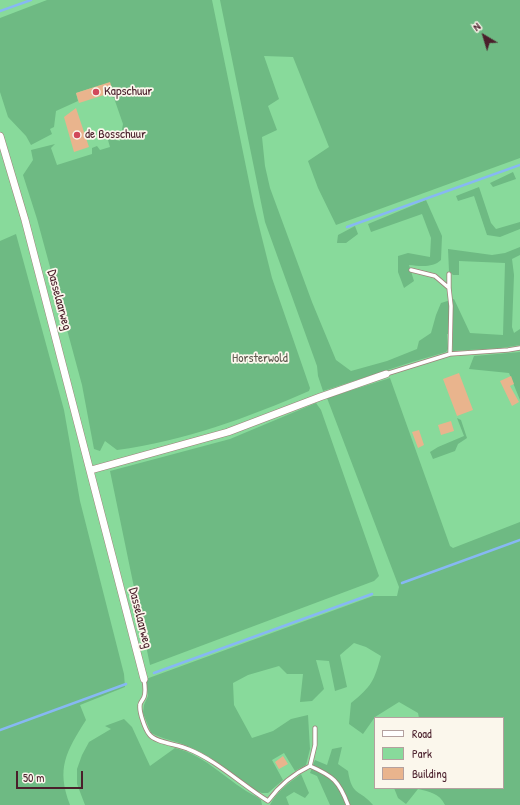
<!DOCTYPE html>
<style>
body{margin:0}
#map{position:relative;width:520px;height:805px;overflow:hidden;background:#f2e4c8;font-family:"Patrick Hand",sans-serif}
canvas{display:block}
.legend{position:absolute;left:374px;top:717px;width:130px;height:72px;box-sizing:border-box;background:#fbf7ec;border:1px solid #b4a19f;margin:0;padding:5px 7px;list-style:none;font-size:12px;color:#4a1f2b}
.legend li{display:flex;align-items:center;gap:8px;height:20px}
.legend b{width:20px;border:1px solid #b4a19f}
.north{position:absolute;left:464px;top:16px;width:40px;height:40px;-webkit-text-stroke:3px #fbf7ec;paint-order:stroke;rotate:322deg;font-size:11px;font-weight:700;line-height:16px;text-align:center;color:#4a1f2b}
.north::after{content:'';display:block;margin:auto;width:14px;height:18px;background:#4a1f2b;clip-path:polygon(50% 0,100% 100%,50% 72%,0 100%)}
.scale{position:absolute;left:16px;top:771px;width:67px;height:18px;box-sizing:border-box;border:2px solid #4a1f2b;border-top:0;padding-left:5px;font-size:12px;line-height:14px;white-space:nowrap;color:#4a1f2b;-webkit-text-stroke:3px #fbf7ec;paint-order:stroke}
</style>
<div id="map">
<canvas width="520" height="805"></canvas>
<ul class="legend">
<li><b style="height:5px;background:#fff"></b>Road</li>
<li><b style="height:11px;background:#88da9b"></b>Park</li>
<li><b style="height:11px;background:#e9b48d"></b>Building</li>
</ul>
<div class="north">N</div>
<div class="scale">50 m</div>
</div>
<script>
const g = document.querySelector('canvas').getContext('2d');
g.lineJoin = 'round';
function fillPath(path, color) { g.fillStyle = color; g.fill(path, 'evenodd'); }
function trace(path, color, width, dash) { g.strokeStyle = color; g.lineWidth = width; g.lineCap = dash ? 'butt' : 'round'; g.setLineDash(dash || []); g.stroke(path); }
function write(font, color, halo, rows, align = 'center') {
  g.font = font + ' "Patrick Hand",sans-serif'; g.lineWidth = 3.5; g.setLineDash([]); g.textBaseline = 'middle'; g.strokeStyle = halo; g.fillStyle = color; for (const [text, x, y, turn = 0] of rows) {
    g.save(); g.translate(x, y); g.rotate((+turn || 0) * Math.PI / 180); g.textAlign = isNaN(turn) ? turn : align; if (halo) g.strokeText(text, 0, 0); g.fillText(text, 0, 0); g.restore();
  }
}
fillPath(new Path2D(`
 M0 0H520V805H0ZM375 718H503V788H375Z`), '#88da9b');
fillPath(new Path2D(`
 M47 0H212L254 206 272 278 310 388 309 391C247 418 184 441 117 450L105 441 100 451 94 449 82 385 37 219 23 175 33 160 31 150 55 144 51 148 57 165 92 154V148L97 146 100 150 110 147 108 140 113 135 116 140 120 141 123 124 114 98 109 96 101 85 76 93 78 101 56 111 54 127 50 129 52 134 31 145 26 136 8 117 0 92V18Z
 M220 0H520V158L336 225 318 188 308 161 329 147 293 57 264 56 279 99 268 106 277 130 262 137 265 166 270 188 312 302 336 360 351 371 387 361 417 349 419 341 431 333 436 315 441 303 454 299 470 333 503 335 505 263 459 261V275H453L449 271 448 249 492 255 505 253 520 247V255L512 259 514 275 512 327 514 333 520 329V345L501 348 453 351V335L447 334 448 349 446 352 412 362 323 391 318 376 317 366 265 222Z
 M513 172 516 179 493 187 490 183Z
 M479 187 491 223 496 229 520 222V229L500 237 487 235 474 196 458 201 456 196Z
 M426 200 442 236 441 260C433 268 420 266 409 265L414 281 404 288 398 272V256L408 253 430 257 431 238 422 214 371 232 368 224Z
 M355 226 358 234 346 243H337L338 235Z
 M16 234 64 410 80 501 124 674 125 687 80 705 86 720C66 752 56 768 70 805H0V241Z
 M520 352V400L509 373 469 369 474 356Z
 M390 378 450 546 453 548 520 522V805H445C439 793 430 792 418 789L406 804 398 798 394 788H503V718H419L418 713 399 702 375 717 363 734 349 724 351 703C372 686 374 681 381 656L366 647 354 643 340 655 347 687 335 691 329 661 316 660 324 689 312 701 300 702 303 674H287L279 666 248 675 233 683 234 705 252 738 273 731 291 719 308 715 310 749 306 765 295 771 284 753 272 760 283 780 268 793H262L256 791C235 776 215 758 192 748 178 741 164 740 151 733L143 713 144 705 148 696 146 679 373 596H397L399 587 327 398Z
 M316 403 321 410 379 576 374 581 150 665 110 471 230 439Z
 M457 418 461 420 467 438 458 444 455 451 433 459 430 452 438 447 464 436Z
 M124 719 132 727 150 766 175 748C208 756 227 782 257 797L261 800 262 805H85L77 784V769L82 755 89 742 111 729 105 726Z
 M342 747 338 764 348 771C352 797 360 789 373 805H330L317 776 310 773 315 760 327 765 332 749Z
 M301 774 309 793 305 798 294 792 286 797 289 805H270C276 792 289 783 301 774Z`), '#6eba83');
trace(new Path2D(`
 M0 11 31 0
 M347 227 520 165
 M402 583 520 540
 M154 673 372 594
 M0 730 126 684`), '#87b8f3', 2.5);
fillPath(new Path2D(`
 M110 82 113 91 103 94 104 95 79 103 76 93Z
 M76 108 89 147 74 152 64 117Z
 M459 373 473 410 457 416 443 379Z
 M511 376 514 384 510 386 519 402 512 406 500 381Z
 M451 421 454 431 441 435 438 425Z
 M419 430 424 445 418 448 412 432Z
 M283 756 288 764 279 769 275 762Z`), '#e9b48d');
const service = new Path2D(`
 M411 270 435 276 449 288
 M449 274V288L451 306 450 354
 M386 374 450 354 508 350 520 348
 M144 679C145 685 146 692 144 697 143 700 140 702 140 705 139 712 145 729 149 734 155 743 178 744 188 749 216 760 242 785 268 801 279 786 293 774 310 766 333 776 339 781 348 805
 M310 766 315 745V728`);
const minor = new Path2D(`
 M0 136 25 220 144 679
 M91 470 228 432 320 397 386 374`);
trace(service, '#9e827a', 5);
trace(minor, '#9e827a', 8);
trace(service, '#fff', 3.5);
trace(minor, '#fff', 7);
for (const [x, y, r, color] of [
 [96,92,4,"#d1495b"],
 [77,135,4,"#d1495b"]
]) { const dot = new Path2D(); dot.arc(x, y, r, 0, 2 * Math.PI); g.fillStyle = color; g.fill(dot); trace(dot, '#fbf7ec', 1.5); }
write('13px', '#4a1f2b', '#fbf7ec', [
 ["Kapschuur",104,92],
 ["de Bosschuur",85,135]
], 'left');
write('13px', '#4a1f2b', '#fbf7ec', [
 ["Dasselaarweg",59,300,75],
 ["Dasselaarweg",140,618,76]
]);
write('13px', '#5d574d', '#fbf7ec', [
 ["Horsterwold",260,359]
]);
</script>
